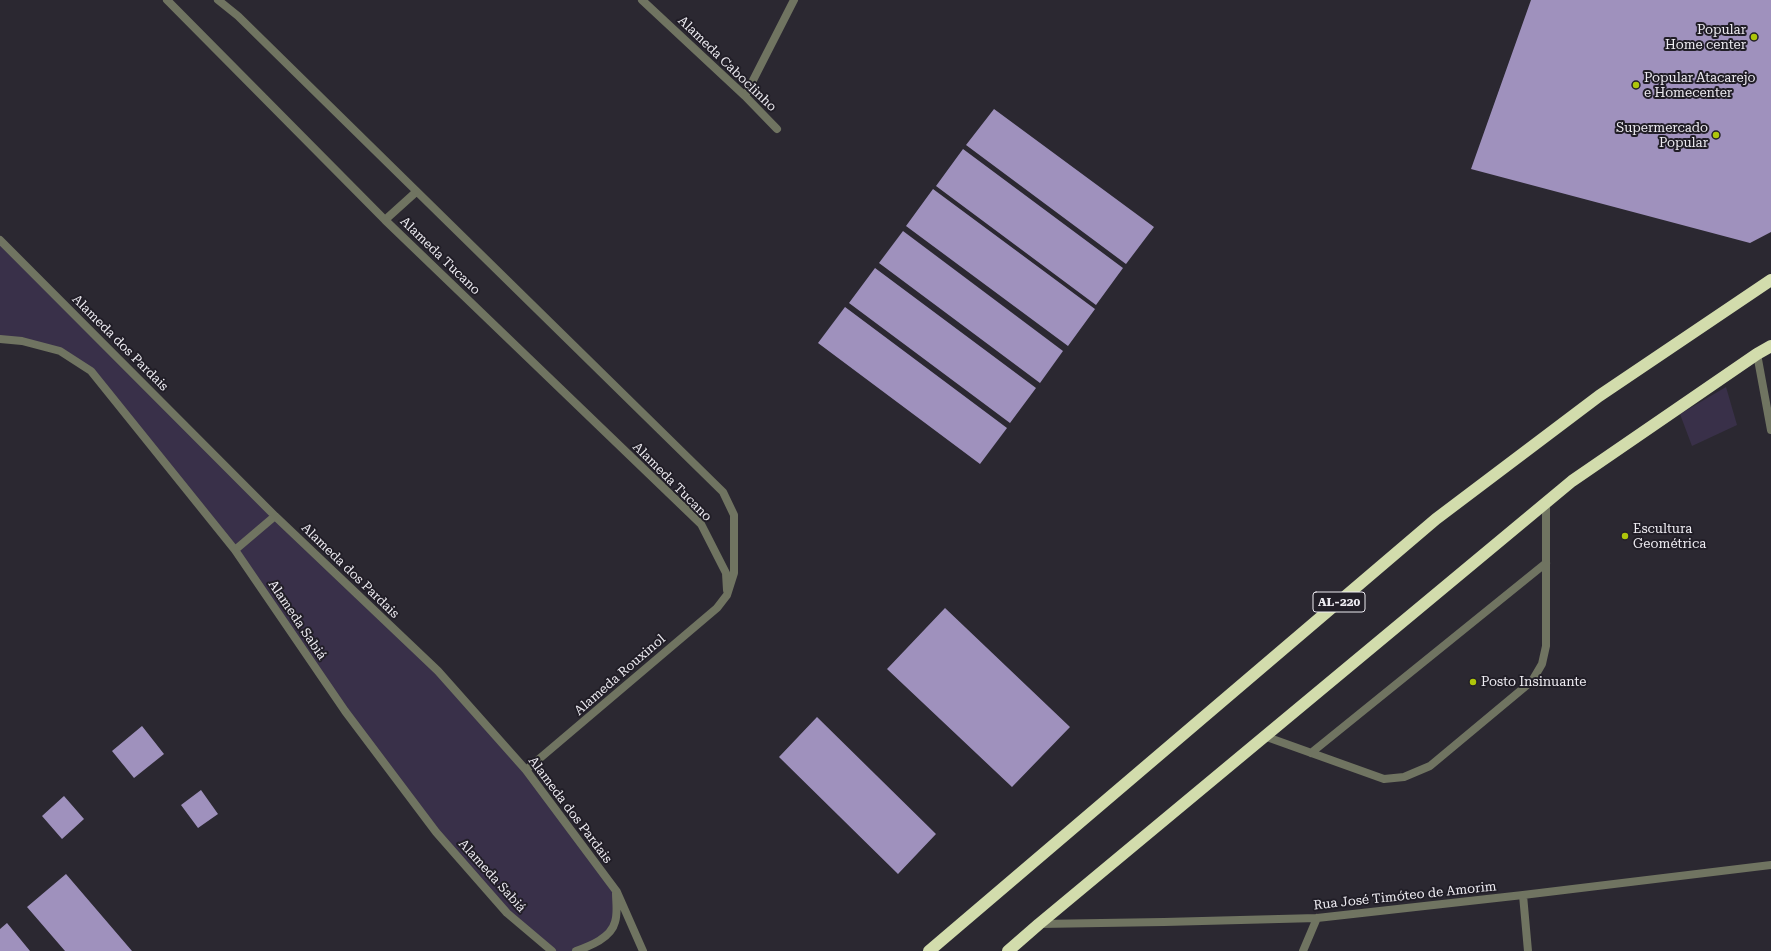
<!DOCTYPE html>
<meta charset="utf-8">
<style>
body{margin:0}
canvas{display:block;background:#2b2831}
</style>
<canvas width="1771" height="951"></canvas>
<script>
const g = document.querySelector('canvas').getContext('2d');
g.lineJoin = 'round';
function fillPath(path, color) { g.fillStyle = color; g.fill(path, 'evenodd'); }
function trace(path, color, width, dash) { g.strokeStyle = color; g.lineWidth = width; g.lineCap = dash ? 'butt' : 'round'; g.setLineDash(dash || []); g.stroke(path); }
function write(font, color, halo, rows, align = 'center') {
  g.font = font + ' "Roboto Serif",serif'; g.lineWidth = 4; g.setLineDash([]); g.textBaseline = 'middle'; g.strokeStyle = halo; g.fillStyle = color; for (const [text, x, y, turn = 0] of rows) {
    g.save(); g.translate(x, y); g.rotate((+turn || 0) * Math.PI / 180); g.textAlign = isNaN(turn) ? turn : align; if (halo) g.strokeText(text, 0, 0); g.fillText(text, 0, 0); g.restore();
  }
}
fillPath(new Path2D(`
 M0 240 438 671 526 770 617 892 615 923 607 934 576 951H552L507 913 436 832 345 711 235 550 91 371 60 351 0 339Z
 M1726 387 1737 425 1692 446 1680 414Z`), '#393049');
fillPath(new Path2D(`
 M1531 0H1771V232L1750 243 1471 169Z
 M994 109 1154 227 1126 264 966 145Z
 M963 149 1123 268 1096 305 936 186Z
 M933 189 1095 309 1068 346 906 226Z
 M903 231 1063 351 1040 383 879 263Z
 M875 268 1036 388 1010 423 849 303Z
 M845 307 1007 428 980 464 818 343Z
 M945 608 1070 727 1012 787 887 669Z
 M817 717 936 834 898 874 779 757Z
 M142 726 164 754 134 778 112 751Z
 M201 790 218 814 198 828 181 805Z
 M64 796 84 819 62 839 42 816Z
 M66 874 132 951H65L27 907Z
 M7 923 30 951H0V929Z`), '#9f91bd');
trace(new Path2D(`
 M1264 736 1384 779 1404 777 1430 766 1532 681 1542 664 1546 646V502
 M1311 753 1546 563`), '#707461', 8);
trace(new Path2D(`
 M167 0 385 220 701 524 726 573 727 590
 M218 0 238 16 723 492 734 515V573L727 595 717 608 526 770
 M642 0 745 96 777 129
 M745 96 794 0
 M385 220 416 192
 M0 240 275 516 438 671 526 770 617 892 643 951
 M0 339 22 341 60 351 91 371 235 550 345 711 436 832 507 913 552 951
 M1757 354 1771 430
 M235 550 275 516
 M1523 895 1528 951
 M1039 924 1164 922 1317 918 1523 895 1771 865
 M576 951C590 946 611 938 615 922 618 913 616 902 616 893
 M1303 951 1317 918`), '#707461', 8);
trace(new Path2D(`
 M929 951 1436 519 1599 396 1771 280
 M1008 951 1039 924 1572 481 1757 354 1771 346`), '#d2dcac', 12);
for (const [x, y, r, color] of [
 [1754,37,4,"#aec50a"],
 [1636,85,4,"#aec50a"],
 [1716,135,4,"#aec50a"],
 [1625,536,4,"#aec50a"],
 [1473,682,4,"#aec50a"]
]) { const dot = new Path2D(); dot.arc(x, y, r, 0, 2 * Math.PI); g.fillStyle = color; g.fill(dot); trace(dot, '#211e27', 1.5); }
for (const [x, y, w] of [
 [1339,602,52]
]) { const box = new Path2D(); box.roundRect(x - w / 2, y - 10, w, 20, 3); g.fillStyle = '#211e27'; g.fill(box); trace(box, '#edebf1', 1); }
write('bold 12px', '#edebf1', null, [
 ["AL-220",1339,602]
]);
write('13px', '#edebf1', '#211e27', [
 ["Popular",1746,30,"right"],
 ["Home center",1746,45,"right"],
 ["Popular Atacarejo",1644,78],
 ["e Homecenter",1644,93],
 ["Supermercado",1708,128,"right"],
 ["Popular",1708,143,"right"],
 ["Escultura",1633,529],
 ["Geométrica",1633,544],
 ["Posto Insinuante",1481,682]
], 'left');
write('13px', '#edebf1', '#211e27', [
 ["Alameda Caboclinho",727,64,44],
 ["Alameda Tucano",440,256,44],
 ["Alameda dos Pardais",120,343,45],
 ["Alameda Tucano",672,482,45],
 ["Alameda dos Pardais",350,571,44],
 ["Alameda Sabiá",297,620,56],
 ["Alameda Rouxinol",620,675,-41],
 ["Alameda dos Pardais",570,810,53],
 ["Alameda Sabiá",492,876,48],
 ["Rua José Timóteo de Amorim",1405,896,-6]
]);
</script>
